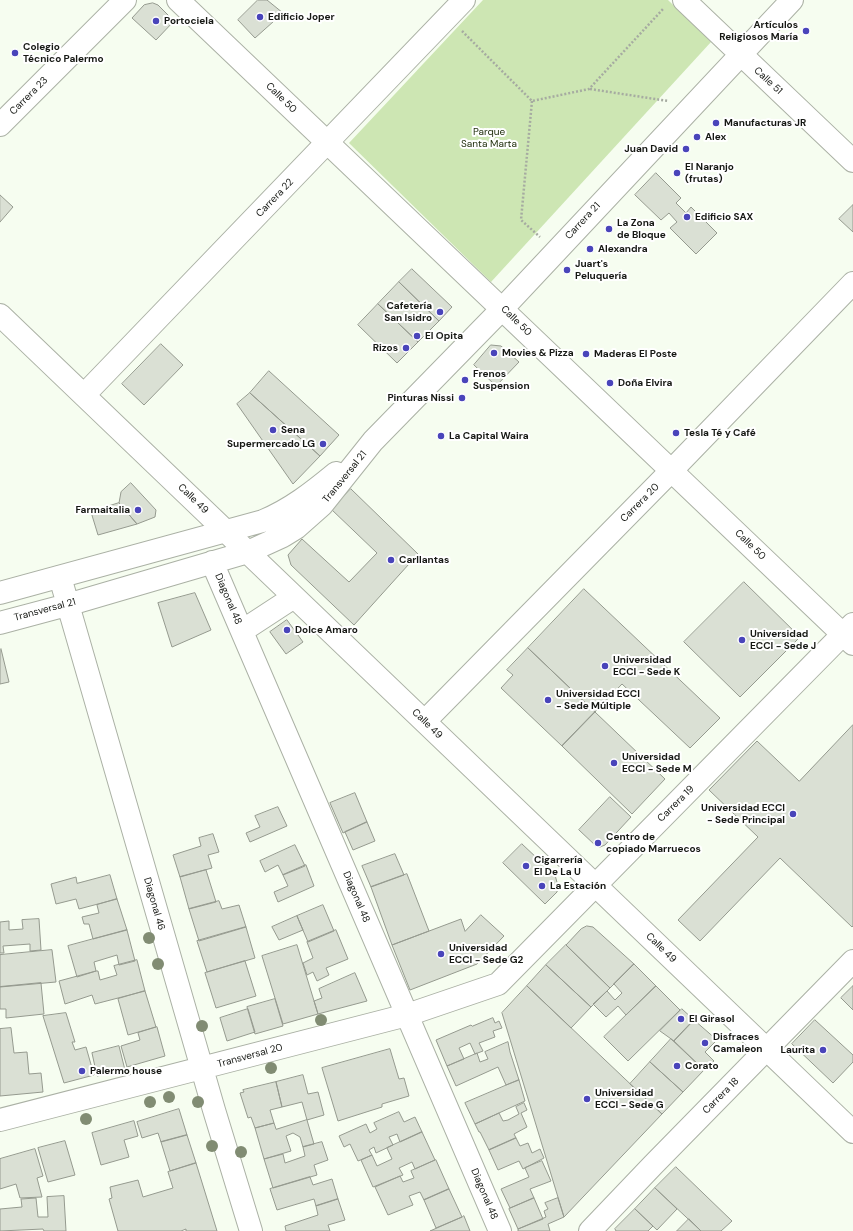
<!DOCTYPE html>
<meta charset="utf-8">
<style>
body{margin:0}
canvas{display:block;background:#f6fdf0}
</style>
<canvas width="853" height="1231"></canvas>
<script>
const g = document.querySelector('canvas').getContext('2d');
g.lineJoin = 'round';
function fillPath(path, color) { g.fillStyle = color; g.fill(path, 'evenodd'); }
function trace(path, color, width, dash) { g.strokeStyle = color; g.lineWidth = width; g.lineCap = dash ? 'butt' : 'round'; g.setLineDash(dash || []); g.stroke(path); }
function write(font, color, halo, rows, align = 'center') {
  g.font = font + ' "DM Sans",sans-serif'; g.lineWidth = 4; g.setLineDash([]); g.textBaseline = 'middle'; g.strokeStyle = halo; g.fillStyle = color; for (const [text, x, y, turn = 0] of rows) {
    g.save(); g.translate(x, y); g.rotate((+turn || 0) * Math.PI / 180); g.textAlign = isNaN(turn) ? turn : align; if (halo) g.strokeText(text, 0, 0); g.fillText(text, 0, 0); g.restore();
  }
}
fillPath(new Path2D(`
 M483 0H668L711 42 491 282 349 143Z`), '#cde6b3');
const building = new Path2D(`
 M258 0H267L283 13 255 38 238 20Z
 M153 3 158 5 174 21 156 40 132 18 144 5Z
 M656 173 681 198 676 203 686 213 691 207 717 233 696 254 670 228 677 222 669 213 661 220 635 195Z
 M0 195 13 207 0 222Z
 M853 205V232L839 219Z
 M412 269 452 307 439 321 399 282Z
 M399 282 439 321 418 342 378 304Z
 M378 304 418 342 397 363 358 325Z
 M161 344 183 365 144 405 122 384Z
 M491 345 501 346 519 362 496 386 474 365Z
 M269 371 339 435 320 456 250 393Z
 M250 393 320 456 293 484 237 404Z
 M131 483 156 510 155 517 137 524 119 503 121 492Z
 M351 489 418 554 354 625 291 565 288 555 302 539 349 582 377 553 331 509Z
 M119 503 137 524 98 535 91 512Z
 M744 582 800 637 740 697 684 642Z
 M584 589 720 718 690 748 622 684 595 712 528 648Z
 M195 593 211 630 172 647 158 603Z
 M287 620 303 642 286 654 270 632Z
 M528 648 595 712 562 746 501 688 513 675 507 670Z
 M1 649 9 682 0 684V650Z
 M595 712 665 779 632 814 562 746Z
 M853 725V926L852 927 780 858 700 941 678 920 758 837 709 790 757 741 799 781Z
 M355 793 367 822 343 833 330 803Z
 M610 797 631 817 605 845 600 847 596 846 579 830Z
 M278 807 287 826 250 842 246 833 260 827 255 816Z
 M367 822 375 841 353 850 345 832Z
 M213 834 219 852 208 855 212 868 180 877 173 855 201 846 199 838Z
 M522 844 555 875 558 886 557 892 545 904 503 863Z
 M295 845 305 866 283 875 278 865 265 872 260 861Z
 M395 854 404 875 371 887 362 866Z
 M306 865 314 886 278 902 274 892 288 886 283 875Z
 M206 870 216 902 189 909 180 877Z
 M407 874 429 931 392 945 371 887Z
 M110 875 117 899 79 909 76 899 56 904 51 884 76 877 77 883Z
 M117 899 127 930 93 939 89 924H84L82 917 99 913 97 905Z
 M219 901 222 909 239 905 246 927 199 941 189 909Z
 M323 905 334 931 308 942 297 916Z
 M481 915 504 936 477 964 410 990 392 945 461 919 465 931Z
 M297 916 303 930 279 940 272 927Z
 M39 919 41 950 30 951V944L3 946 4 953H0V922L9 921V930L23 929 22 920Z
 M587 926 593 927 634 964 610 988 566 945 581 929Z
 M246 927 255 958 207 972 197 941Z
 M127 930 135 961 119 965 117 955 94 962 96 971 77 977 68 946Z
 M336 930 348 959 326 968 329 975 317 981 313 972 307 975 303 963 313 958 307 942Z
 M297 945 318 1014 283 1024 262 956Z
 M566 945 610 988 591 1007 546 965Z
 M52 950 56 982 0 987V955Z
 M137 960 145 991 95 1004 92 995 65 1004 59 981 96 971H98L100 980 117 975 114 966Z
 M245 961 256 996 216 1008 205 973Z
 M634 964 656 986 626 1015 618 1006 606 1017 593 1004 607 991 615 1000 622 993 614 984Z
 M546 965 591 1007 571 1028 527 986Z
 M355 973 367 1001 318 1014 314 1001 322 998 319 989Z
 M41 983 44 1014 6 1018V1009H0V987Z
 M527 986 662 1114 564 1217 502 1013Z
 M656 986 680 1010 628 1061 604 1037Z
 M853 986V1010L841 998Z
 M145 991 156 1027 128 1035 118 999Z
 M275 999 283 1026 255 1034 247 1007Z
 M248 1009 255 1032 227 1041 220 1018Z
 M682 1009 694 1020 674 1041 660 1031Z
 M66 1013 75 1042H72L75 1050 86 1047 94 1075 64 1083 43 1016Z
 M493 1018 495 1023 499 1021 502 1028 493 1031 495 1037 479 1043 483 1051 475 1054 470 1043 459 1048 464 1059 447 1066 436 1040 471 1025 472 1026Z
 M694 1020 717 1040 705 1052 714 1061 704 1070 674 1041Z
 M815 1020 853 1055V1062L833 1083 792 1044Z
 M157 1027 165 1056 127 1067 121 1046 140 1040 138 1033Z
 M11 1028 14 1053 27 1052 29 1074 41 1073 43 1092 0 1096V1029Z
 M671 1039 704 1070 683 1092 650 1062Z
 M508 1042 510 1052 519 1080 506 1085 498 1067 456 1086 447 1066 477 1053 480 1062 488 1059 485 1052Z
 M119 1046 125 1070 97 1076 92 1053Z
 M390 1049 399 1079 404 1078 409 1096 382 1104V1107L338 1121 322 1068Z
 M650 1062 683 1092 662 1114 630 1084Z
 M303 1075 308 1094 318 1092 324 1115 307 1120 302 1102 282 1107 276 1082Z
 M519 1080 525 1101 475 1124 465 1103Z
 M276 1082 282 1107 270 1110 274 1123 255 1128 251 1117 248 1118 240 1093 244 1092 243 1090Z
 M524 1103 527 1110 521 1113 527 1127 514 1134 516 1138 489 1150 480 1132H479L475 1124 499 1113 503 1121 508 1120 519 1114 516 1107Z
 M179 1109 187 1135 161 1142 158 1133 142 1138 137 1122Z
 M399 1112 404 1122 415 1117 422 1132 400 1142 397 1134 389 1137 393 1145 376 1153 374 1147 369 1150 372 1155 358 1161 350 1144 344 1147 339 1136 366 1124 370 1133 377 1129 374 1123Z
 M307 1120 314 1144 303 1147 300 1137 293 1133 286 1136 291 1151 264 1159 255 1128 274 1123 276 1129Z
 M134 1121 138 1136 124 1140 129 1157 101 1165 92 1133Z
 M422 1132 435 1160 415 1169 412 1162 399 1168 403 1175 373 1187 361 1160 372 1155 377 1166 392 1159 387 1148Z
 M187 1135 196 1163 170 1171 161 1142Z
 M516 1138 520 1146 528 1143 532 1153 540 1149 544 1158 523 1169 519 1161 498 1170 489 1150Z
 M65 1141 75 1175 48 1182 38 1148Z
 M322 1142 328 1160 314 1165 317 1175 273 1188 264 1159 283 1154 285 1163 305 1156 303 1147Z
 M35 1149 43 1176 37 1178 42 1197 20 1198 16 1184 0 1189V1159Z
 M436 1160 449 1189 424 1200 420 1192 409 1196 413 1205 388 1215 375 1187 400 1176 403 1182 414 1178 411 1171Z
 M542 1161 551 1181 530 1189 534 1198 510 1208 501 1189 529 1177 525 1168Z
 M196 1163 217 1231H186V1229L181 1231H118L109 1199 112 1198 110 1187 138 1180 143 1197 173 1188 168 1172Z
 M676 1167 732 1221 721 1231H701L655 1188Z
 M310 1177 313 1185 332 1179 338 1199 316 1206 314 1199 277 1210 270 1189Z
 M655 1188 677 1209 657 1230 635 1209Z
 M449 1189 462 1217 436 1228 424 1200Z
 M64 1196 66 1231H44L43 1229 0 1231V1209L22 1207 21 1199 36 1198 38 1217H48L47 1197Z
 M534 1198 543 1219 518 1229 509 1209Z
 M558 1198 564 1217 548 1224 550 1231H518V1229L546 1217 544 1211 548 1209 545 1203Z
 M338 1199 345 1220 328 1225 330 1231H286L285 1226 318 1215 316 1206Z
 M635 1209 653 1226 648 1231H616L615 1229Z
 M464 1216 470 1231H430L462 1217Z
 M689 1219 701 1231H677Z`);
fillPath(building, '#dae0d4');
trace(building, '#959a8f', 1);
const minor = new Path2D(`
 M178 0 853 644
 M684 0 853 161
 M0 125 125 0
 M0 315 853 1132
 M84 395 464 0
 M212 562 500 1231
 M60 577 214 1110 251 1231
 M0 593 263 521C290 510 313 492 336 473
 M0 623 67 605 248 552 283 536 296 528 322 505 373 441 503 308 792 0
 M242 631 294 597
 M425 721 672 470 853 283
 M0 1120 407 1015 498 984 853 624
 M590 1231 653 1165 853 961`);
trace(minor, '#abb1a5', 24);
trace(new Path2D(`
 M462 31 532 101 589 89 664 8
 M590 89 668 101
 M532 101 521 220 540 237`), '#a6aba1', 2.5, [2, 2]);
trace(minor, '#fff', 22);
g.fillStyle = '#818c73';
for (const [x, y] of [
 [149,938],
 [158,964],
 [321,1020],
 [202,1026],
 [271,1068],
 [169,1097],
 [150,1102],
 [198,1102],
 [86,1119],
 [212,1146],
 [241,1152]
]) { g.beginPath(); g.arc(x, y, 6, 0, 2 * Math.PI); g.fill(); }
for (const [x, y, r, color] of [
 [260,17,4,"#4944ba"],
 [156,21,4,"#4944ba"],
 [806,31,4,"#4944ba"],
 [15,53,4,"#4944ba"],
 [716,123,4,"#4944ba"],
 [697,137,4,"#4944ba"],
 [686,149,4,"#4944ba"],
 [677,173,4,"#4944ba"],
 [687,217,4,"#4944ba"],
 [609,229,4,"#4944ba"],
 [590,249,4,"#4944ba"],
 [567,270,4,"#4944ba"],
 [440,312,4,"#4944ba"],
 [417,336,4,"#4944ba"],
 [406,348,4,"#4944ba"],
 [494,353,4,"#4944ba"],
 [586,354,4,"#4944ba"],
 [465,380,4,"#4944ba"],
 [610,383,4,"#4944ba"],
 [462,398,4,"#4944ba"],
 [273,430,4,"#4944ba"],
 [676,433,4,"#4944ba"],
 [441,436,4,"#4944ba"],
 [323,444,4,"#4944ba"],
 [138,510,4,"#4944ba"],
 [391,560,4,"#4944ba"],
 [287,630,4,"#4944ba"],
 [742,640,4,"#4944ba"],
 [605,666,4,"#4944ba"],
 [548,700,4,"#4944ba"],
 [614,763,4,"#4944ba"],
 [793,814,4,"#4944ba"],
 [598,843,4,"#4944ba"],
 [526,866,4,"#4944ba"],
 [542,886,4,"#4944ba"],
 [441,954,4,"#4944ba"],
 [681,1019,4,"#4944ba"],
 [705,1043,4,"#4944ba"],
 [823,1050,4,"#4944ba"],
 [677,1066,4,"#4944ba"],
 [82,1071,4,"#4944ba"],
 [587,1099,4,"#4944ba"]
]) { const dot = new Path2D(); dot.arc(x, y, r, 0, 2 * Math.PI); g.fillStyle = color; g.fill(dot); trace(dot, '#fff', 1.5); }
write('bold 10px', '#161814', '#fff', [
 ["Edificio Joper",268,17],
 ["Portociela",164,21],
 ["Artículos",798,25,"right"],
 ["Religiosos María",798,37,"right"],
 ["Colegio",23,47],
 ["Técnico Palermo",23,59],
 ["Manufacturas JR",724,123],
 ["Alex",705,137],
 ["Juan David",678,149,"right"],
 ["El Naranjo",685,167],
 ["(frutas)",685,179],
 ["Edificio SAX",695,217],
 ["La Zona",617,223],
 ["de Bloque",617,235],
 ["Alexandra",598,249],
 ["Juart's",575,264],
 ["Peluquería",575,276],
 ["Cafetería",432,306,"right"],
 ["San Isidro",432,318,"right"],
 ["El Opita",425,336],
 ["Rizos",398,348,"right"],
 ["Movies & Pizza",502,353],
 ["Maderas El Poste",594,354],
 ["Frenos",473,374],
 ["Suspension",473,386],
 ["Doña Elvira",618,383],
 ["Pinturas Nissi",454,398,"right"],
 ["Sena",281,430],
 ["Tesla Té y Café",684,433],
 ["La Capital Waira",449,436],
 ["Supermercado LG",315,444,"right"],
 ["Farmaitalia",130,510,"right"],
 ["Carllantas",399,560],
 ["Dolce Amaro",295,630],
 ["Universidad",750,634],
 ["ECCI - Sede J",750,646],
 ["Universidad",613,660],
 ["ECCI - Sede K",613,672],
 ["Universidad ECCI",556,694],
 ["- Sede Múltiple",556,706],
 ["Universidad",622,757],
 ["ECCI - Sede M",622,769],
 ["Universidad ECCI",785,808,"right"],
 ["- Sede Principal",785,820,"right"],
 ["Centro de",606,837],
 ["copiado Marruecos",606,849],
 ["Cigarrería",534,860],
 ["El De La U",534,872],
 ["La Estación",550,886],
 ["Universidad",449,948],
 ["ECCI - Sede G2",449,960],
 ["El Girasol",689,1019],
 ["Disfraces",713,1037],
 ["Camaleon",713,1049],
 ["Laurita",815,1050,"right"],
 ["Corato",685,1066],
 ["Palermo house",90,1071],
 ["Universidad",595,1093],
 ["ECCI - Sede G",595,1105]
], 'left');
write('10px', '#161814', '#fff', [
 ["Calle 51",768,81,43],
 ["Carrera 23",29,96,-45],
 ["Calle 50",281,98,44],
 ["Carrera 22",275,198,-46],
 ["Carrera 21",583,221,-47],
 ["Calle 50",516,321,44],
 ["Transversal 21",345,477,-51],
 ["Calle 49",193,499,44],
 ["Carrera 20",640,503,-45],
 ["Calle 50",750,545,44],
 ["Diagonal 48",228,599,67],
 ["Transversal 21",45,610,-15],
 ["Calle 49",427,724,44],
 ["Carrera 19",676,804,-45],
 ["Diagonal 48",356,897,67],
 ["Diagonal 46",154,904,74],
 ["Calle 49",661,948,44],
 ["Transversal 20",250,1056,-15],
 ["Carrera 18",721,1096,-45],
 ["Diagonal 48",484,1194,67]
]);
write('10px', '#212f0d', '#fff', [
 ["Parque",489,132],
 ["Santa Marta",489,144]
]);
</script>
